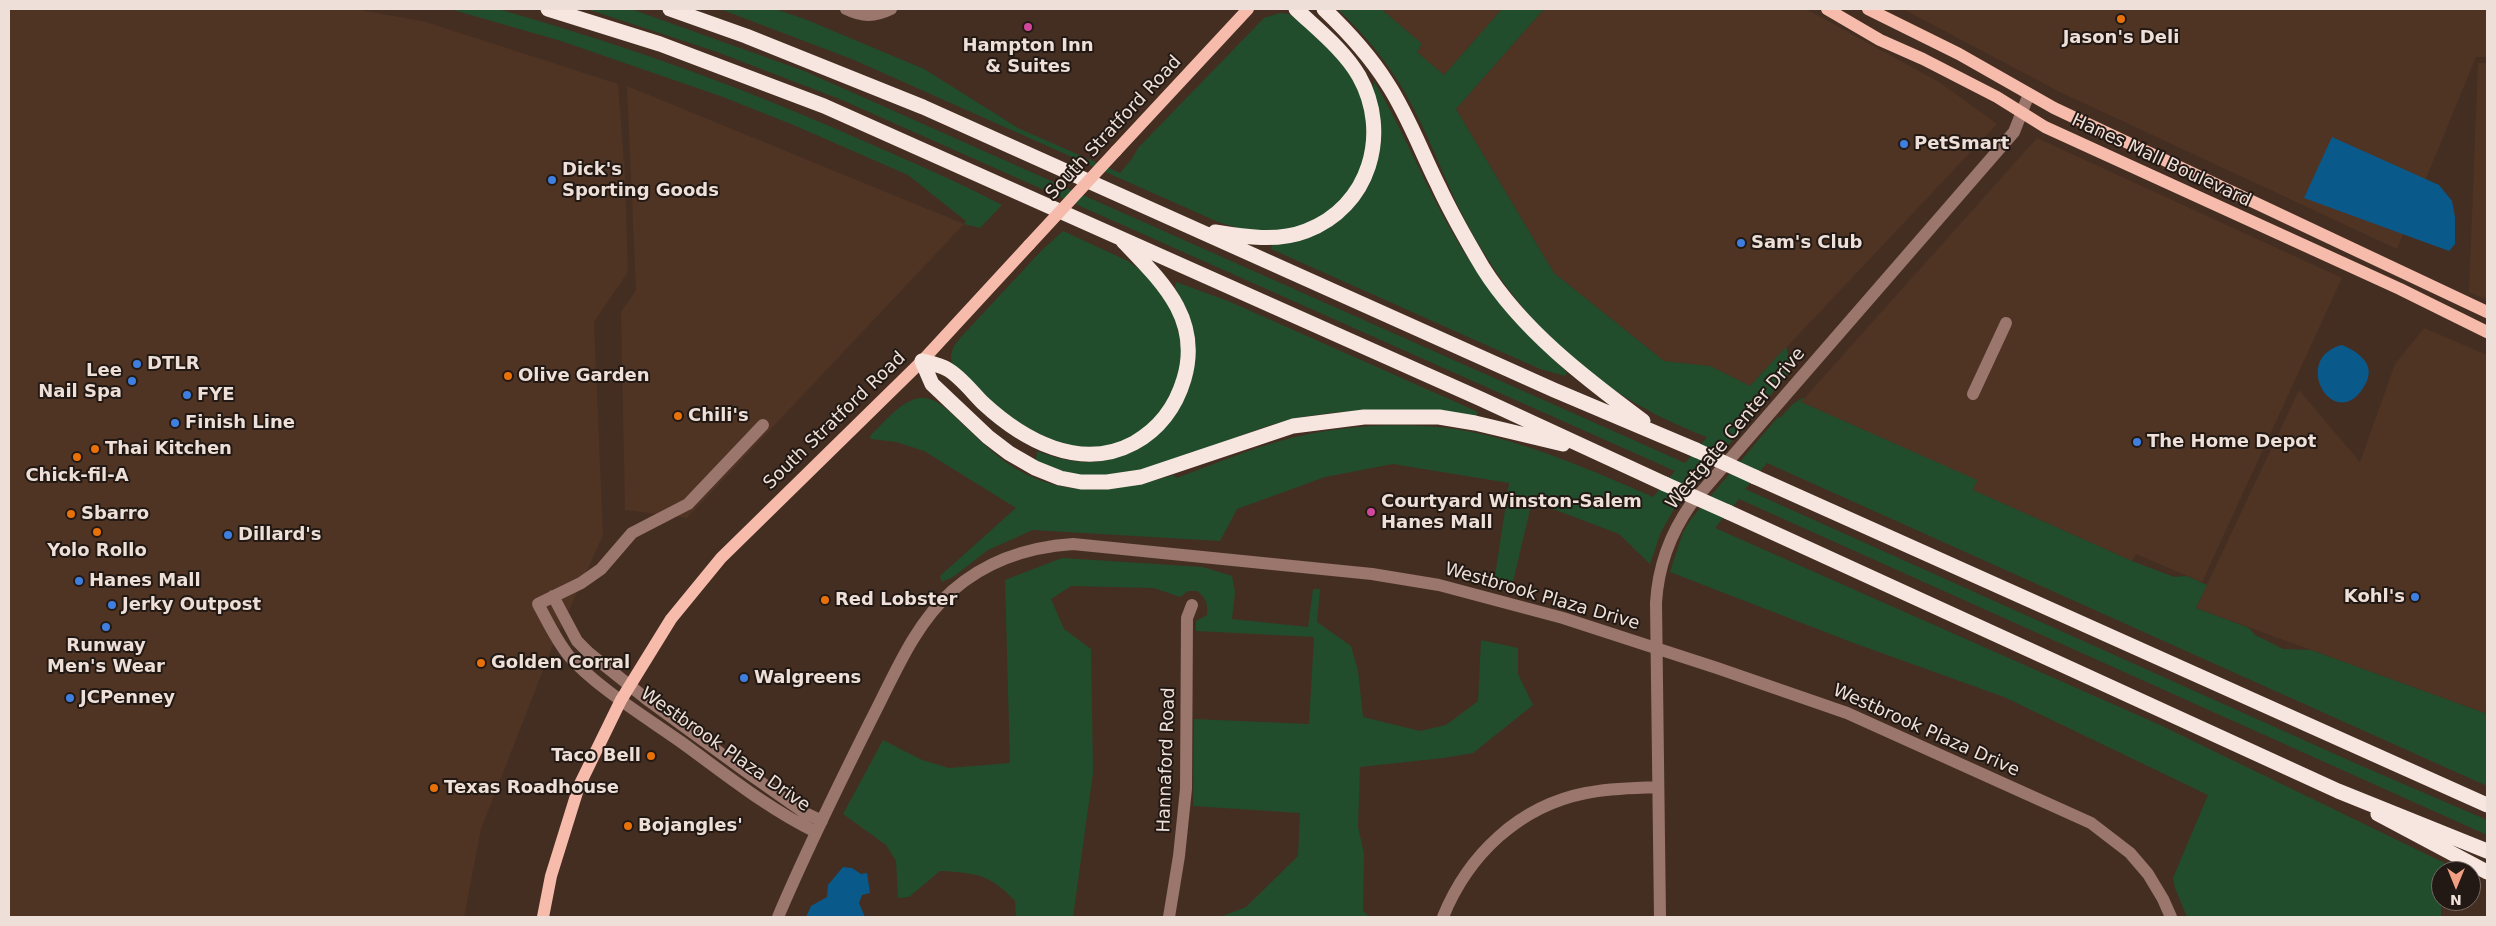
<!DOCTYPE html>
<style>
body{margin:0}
#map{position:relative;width:2496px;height:926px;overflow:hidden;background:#442e22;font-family:"DejaVu Sans",sans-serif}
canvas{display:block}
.frame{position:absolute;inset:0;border:10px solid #eee0d8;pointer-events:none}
.north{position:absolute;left:2431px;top:861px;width:50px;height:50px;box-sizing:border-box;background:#231914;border:1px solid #746962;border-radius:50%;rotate:180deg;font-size:14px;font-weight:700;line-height:20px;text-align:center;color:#eee0d8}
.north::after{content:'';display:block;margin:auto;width:18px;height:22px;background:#f39f83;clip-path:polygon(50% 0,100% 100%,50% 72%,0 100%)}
</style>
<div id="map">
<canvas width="2496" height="926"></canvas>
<div class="frame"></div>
<div class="north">N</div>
</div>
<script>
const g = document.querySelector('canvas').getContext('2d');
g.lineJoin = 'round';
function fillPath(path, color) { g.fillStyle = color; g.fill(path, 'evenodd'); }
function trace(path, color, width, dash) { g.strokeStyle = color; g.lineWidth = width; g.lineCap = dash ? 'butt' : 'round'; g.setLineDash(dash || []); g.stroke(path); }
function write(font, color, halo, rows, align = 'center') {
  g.font = font + ' "DejaVu Sans",sans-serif'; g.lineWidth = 4; g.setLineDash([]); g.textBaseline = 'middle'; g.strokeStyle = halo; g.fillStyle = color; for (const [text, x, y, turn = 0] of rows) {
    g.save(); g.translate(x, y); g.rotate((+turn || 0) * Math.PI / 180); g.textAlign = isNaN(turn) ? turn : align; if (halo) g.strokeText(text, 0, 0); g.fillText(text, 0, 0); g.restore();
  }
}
fillPath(new Path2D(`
 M9 9H356L426 22 618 84 625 176 628 272 594 322 603 535 551 650 481 829 464 917H9Z
 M1381 9H1502L1444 75 1417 52 1422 44Z
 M1544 9H1806L1939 82 1997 124 1750 386 1710 366 1664 361 1554 273 1456 109Z
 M1903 9H2487V57H2476L2397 249 2060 92Z
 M2478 63H2487V300L2469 292Z
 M627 86 964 224 687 518 625 510 621 312 636 290Z
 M2037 138 2342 278 2202 582 2136 554 2132 561 1972 490 1977 481 1801 402Z
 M2424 328 2487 355V714L2196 608 2299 390 2360 462 2395 364Z`), '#4f3323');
fillPath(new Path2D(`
 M450 9H496L505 11C632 47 755 92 875 146 918 165 961 183 1002 205L980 228 964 224 966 221 908 175 791 124 723 97 561 41Z
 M587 9H631L804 71 1685 463 1707 437C1594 394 1517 321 1462 214 1439 167 1422 116 1392 72 1377 49 1357 28 1338 9H1381L1422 44 1417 52 1444 75 1502 9H1544L1456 109 1554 273 1664 361 1710 366 1750 386 1786 347 1791 366 1789 373 1674 509 1661 532 1650 564 1619 534 1532 501 1512 586 1494 583 1509 483 1393 464 1325 477 1237 509 1220 541 1033 530 988 550 953 577 942 582 940 576 1016 508 924 451 896 442 871 439 870 436C884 423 904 396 924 398 941 399 955 418 967 428 979 439 991 451 1004 461 1060 500 1113 493 1174 475L1176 478C1220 462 1263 443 1309 434 1367 423 1432 421 1490 436 1546 450 1600 474 1653 497L1675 471 842 100 717 52Z
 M720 9H775L807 20 924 69 1018 128 1120 173 1132 159 1138 148 1264 18 1280 13 1289 14 1300 19 1339 59 1356 82 1367 108 1369 143 1355 185 1326 216 1291 230H1245L1218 222 854 60Z
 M1374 81C1404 132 1426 188 1456 239 1482 283 1526 336 1565 370L1567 373 1565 376 1540 369 1271 249 1273 243 1365 191 1371 87 1374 86Z
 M1063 231 1128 261 1147 275 1173 309 1183 352 1174 392 1153 423 1129 440 1103 447 1071 448 1015 423 954 369C948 355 952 347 962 336L1041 251Z
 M1176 282 1228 301 1478 412 1475 418C1415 409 1355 406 1294 419 1228 433 1141 488 1075 475 1061 472 1046 466 1032 461L1036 459 1037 451C1064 462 1102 469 1127 451 1147 437 1164 417 1181 401L1182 302 1175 287Z
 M1802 398 1804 399 1801 402 1977 480 1973 490 2132 561 2174 577 2187 576 2207 585 2196 608 2249 628 2255 635 2283 649 2311 650 2487 714V786L1767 463 1745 489 2357 764 2487 820V835L1739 499 1715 528 2160 725 2461 871H2441V901H2444L2441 905V917H2187L2175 888 2173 878 2208 795 2004 697 1851 642 1670 572 1683 532 1691 519 1778 417 1780 418 1793 404Z
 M1062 558 1203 567 1232 576 1235 592 1232 619 1308 627 1313 589H1320L1317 622 1351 646 1358 671 1363 717 1420 731 1446 725 1478 701 1481 640 1518 648V674L1533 705 1473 753 1443 758 1360 767 1358 827 1364 854 1363 911 1370 917H1220L1246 907 1298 856 1300 813 1193 806 1194 719 1309 724 1314 637 1196 631V621L1207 615C1208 603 1206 598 1197 591H1188L1180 597 1154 588 1071 586 1051 599 1064 629 1091 649 1093 773 1073 917H1016L1015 901C990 874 976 873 940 871L909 897 898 898 896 861 886 845 843 814 883 740 922 760 949 768 1010 763 1005 580Z`), '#214d2c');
fillPath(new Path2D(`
 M2332 137 2439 185 2452 201 2455 217V244L2449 251 2304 198Z
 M2342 345C2363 354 2379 368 2361 391 2332 430 2291 358 2342 345Z
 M843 867 852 868 861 874 867 873 870 893 862 895 859 903 865 917H806L811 906 827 897 828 885Z`), '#095a8b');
trace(new Path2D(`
 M846 9C862 17 875 17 891 9
 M1973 394 2006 323
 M763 425 688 504 632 533 601 569 581 583 538 604C548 622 556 640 569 656 595 686 647 718 681 742 724 773 768 809 816 832
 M553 596 577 641 589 653 649 701 745 771 805 813 822 821
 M778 917C806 851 838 786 870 722 894 676 913 626 952 591 986 561 1028 547 1073 544L1372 574 1439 585 1563 618 1717 668 1847 713 2091 823 2130 853 2148 874 2163 899 2171 917
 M1169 917 1179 856 1186 789 1187 618 1192 605
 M1443 917C1468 855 1519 806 1586 793 1610 788 1634 788 1658 787
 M1660 917 1656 603C1658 567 1670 534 1691 504L2014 132 2029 94`), '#9a766c', 12);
trace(new Path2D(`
 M1827 9 1880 40 1923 59 1997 97 2045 127 2400 289 2487 332
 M1868 9 1959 54 2054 108 2487 312
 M1116 151 1248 9
 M543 917 551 876 579 786 621 700 671 619 721 558 922 361 1029 245`), '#f6bbaa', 12);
trace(new Path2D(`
 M548 9 660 44 824 106 1481 399 1665 484
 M670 9 746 36 923 107 1554 390 1696 450
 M1324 9C1347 31 1370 56 1387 83 1408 115 1421 151 1438 185 1451 213 1467 241 1483 268 1522 330 1585 378 1643 421
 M1215 232C1245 237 1278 242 1306 231 1370 207 1391 133 1359 76 1344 50 1317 29 1296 9
 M922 361 932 384 988 437 1009 453 1035 468 1060 478 1081 482H1107L1141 477 1293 426 1364 417H1439L1475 423 1563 444
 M922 361C930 363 940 365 947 369 960 376 972 392 983 403 1023 440 1080 472 1134 443 1159 429 1176 406 1184 379 1202 318 1161 281 1123 241
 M1755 477 2487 805
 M1728 512 2338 791 2487 851
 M2378 814 2487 872`), '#f7e5df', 15);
trace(new Path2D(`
 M1029 245 1116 151`), '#f6bbaa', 12);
trace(new Path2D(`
 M1696 450 1755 477
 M1665 484 1728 512`), '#f7e5df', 15);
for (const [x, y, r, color] of [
 [2121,19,5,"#e8710a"],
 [1028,27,5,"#d1479c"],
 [1904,144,5,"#3f7fe0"],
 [552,180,5,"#3f7fe0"],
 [1741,243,5,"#3f7fe0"],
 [137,364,5,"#3f7fe0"],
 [508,376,5,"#e8710a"],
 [132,381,5,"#3f7fe0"],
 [187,395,5,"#3f7fe0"],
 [678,416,5,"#e8710a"],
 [175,423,5,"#3f7fe0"],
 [2137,442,5,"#3f7fe0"],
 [95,449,5,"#e8710a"],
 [77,457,5,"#e8710a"],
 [1371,512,5,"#d1479c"],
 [71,514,5,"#e8710a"],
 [97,532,5,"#e8710a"],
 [228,535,5,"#3f7fe0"],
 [79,581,5,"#3f7fe0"],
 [2415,597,5,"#3f7fe0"],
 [825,600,5,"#e8710a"],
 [112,605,5,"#3f7fe0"],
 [106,627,5,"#3f7fe0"],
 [481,663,5,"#e8710a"],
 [744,678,5,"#3f7fe0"],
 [70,698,5,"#3f7fe0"],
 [651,756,5,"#e8710a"],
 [434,788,5,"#e8710a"],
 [628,826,5,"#e8710a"]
]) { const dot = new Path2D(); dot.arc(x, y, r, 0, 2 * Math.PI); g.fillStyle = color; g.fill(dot); trace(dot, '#231914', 2); }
write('bold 18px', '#eee0d8', '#231914', [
 ["Jason's Deli",2121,38,"center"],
 ["Hampton Inn",1028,46,"center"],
 ["& Suites",1028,67,"center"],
 ["PetSmart",1914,144],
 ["Dick's",562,170],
 ["Sporting Goods",562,191],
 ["Sam's Club",1751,243],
 ["DTLR",147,364],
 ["Lee",122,371,"right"],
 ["Nail Spa",122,392,"right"],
 ["Olive Garden",518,376],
 ["FYE",197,395],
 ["Chili's",688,416],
 ["Finish Line",185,423],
 ["The Home Depot",2147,442],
 ["Thai Kitchen",105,449],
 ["Chick-fil-A",77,476,"center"],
 ["Courtyard Winston-Salem",1381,502],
 ["Hanes Mall",1381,523],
 ["Sbarro",81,514],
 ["Dillard's",238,535],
 ["Yolo Rollo",97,551,"center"],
 ["Hanes Mall",89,581],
 ["Kohl's",2405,597,"right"],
 ["Red Lobster",835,600],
 ["Jerky Outpost",122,605],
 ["Runway",106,646,"center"],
 ["Men's Wear",106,667,"center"],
 ["Golden Corral",491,663],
 ["Walgreens",754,678],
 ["JCPenney",80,698],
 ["Taco Bell",641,756,"right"],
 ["Texas Roadhouse",444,788],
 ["Bojangles'",638,826]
], 'left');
write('18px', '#eee0d8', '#231914', [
 ["South Stratford Road",1114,128,-47],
 ["Hanes Mall Boulevard",2161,161,25],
 ["South Stratford Road",835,421,-44],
 ["Westgate Center Drive",1736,429,-50],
 ["Westbrook Plaza Drive",1542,597,16],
 ["Westbrook Plaza Drive",1926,731,24],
 ["Westbrook Plaza Drive",725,750,35],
 ["Hannaford Road",1167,760,-88]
]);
</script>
